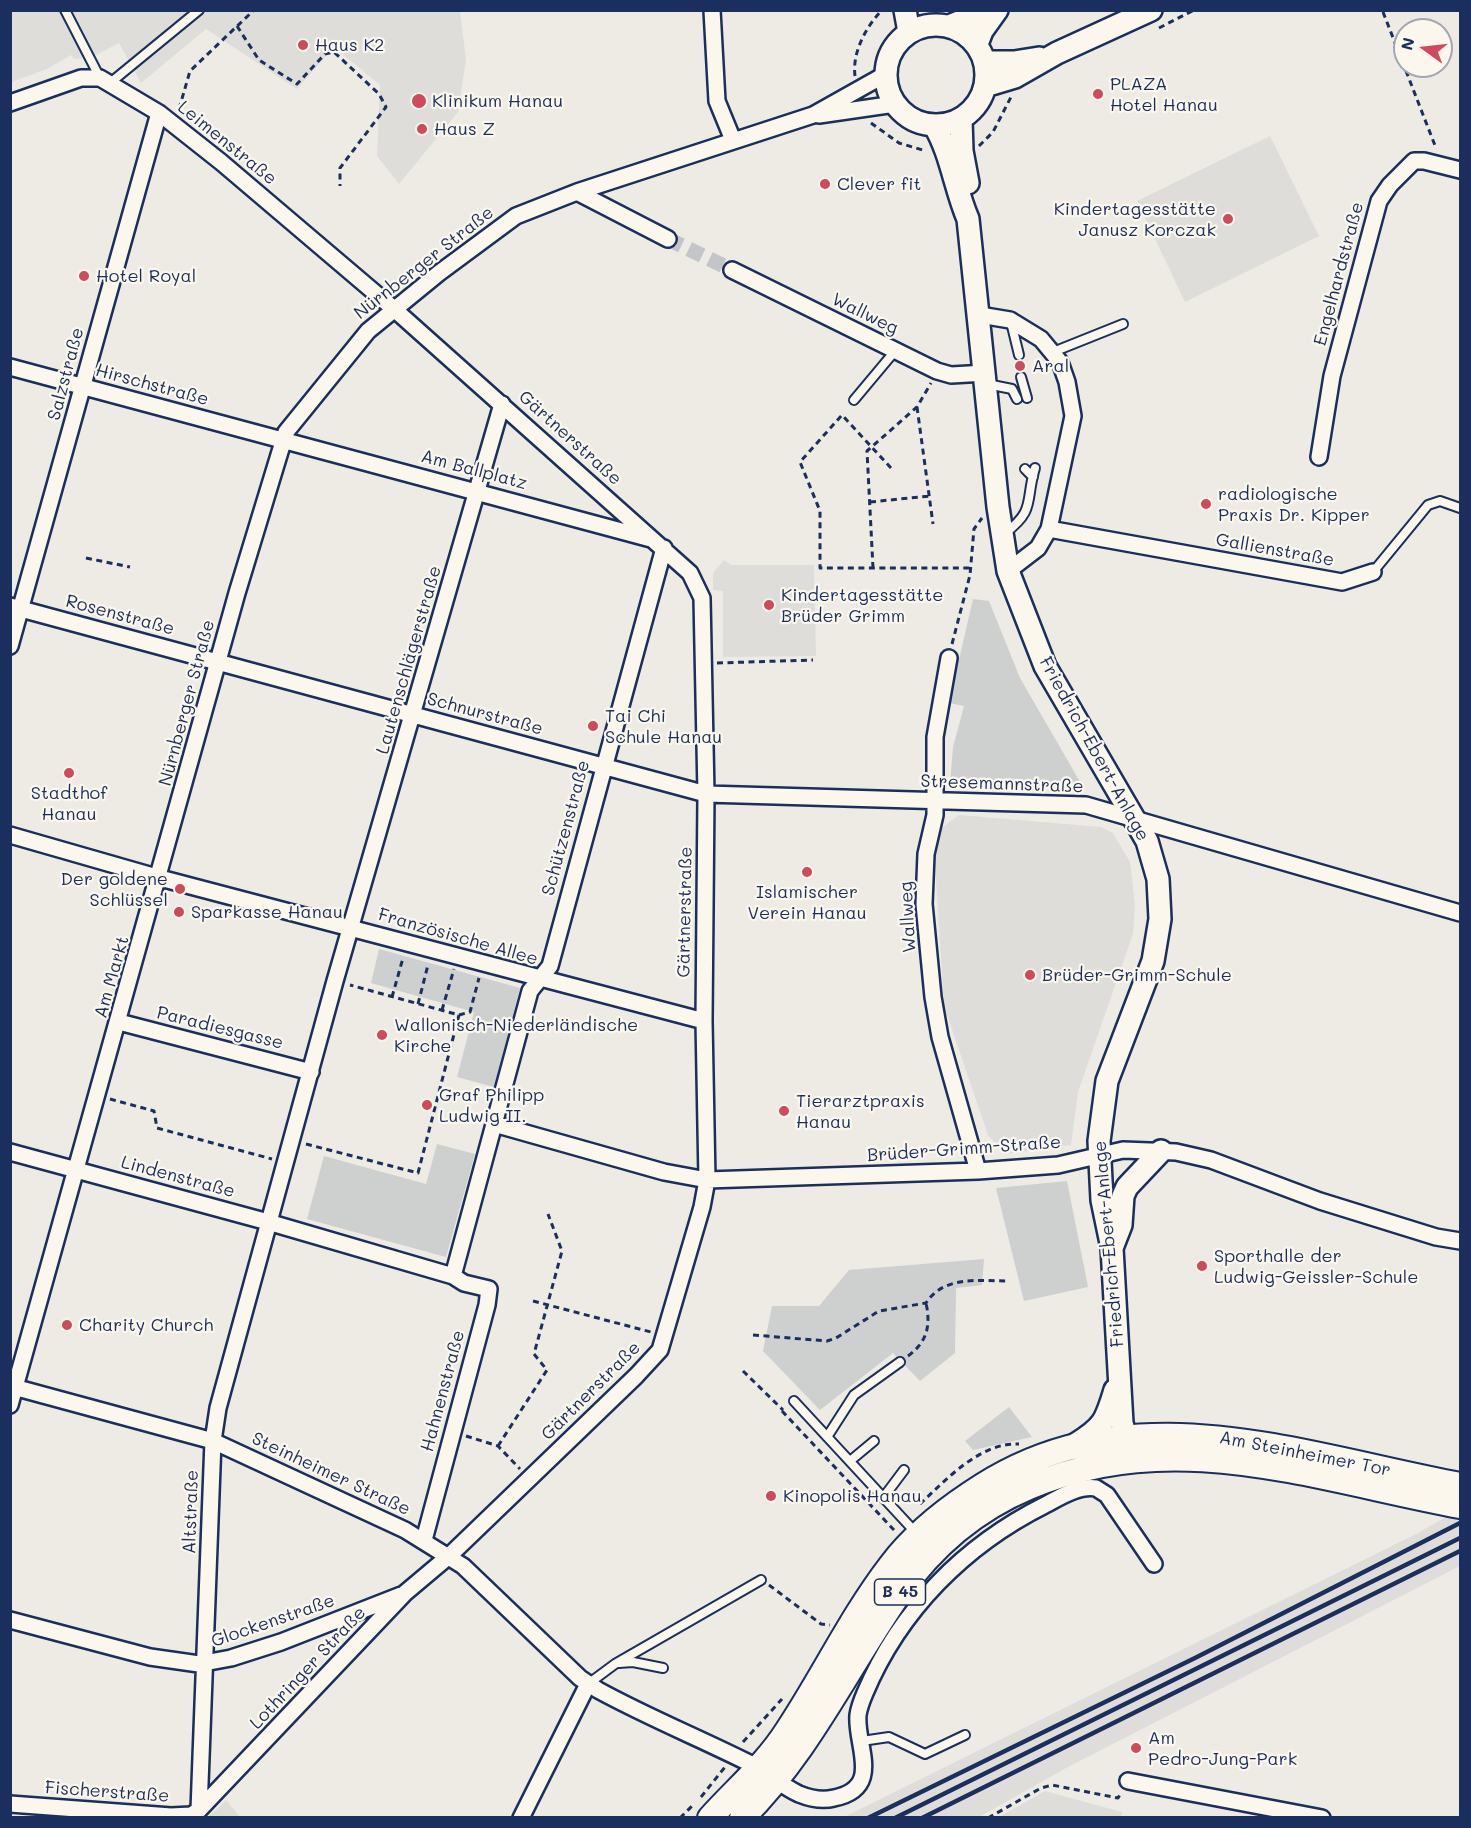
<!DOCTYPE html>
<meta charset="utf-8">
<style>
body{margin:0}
#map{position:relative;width:1471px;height:1828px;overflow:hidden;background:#eeebe4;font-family:Mali,sans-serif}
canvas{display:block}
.frame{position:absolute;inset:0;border:12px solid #1b2f5e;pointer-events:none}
.north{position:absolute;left:1393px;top:18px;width:60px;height:60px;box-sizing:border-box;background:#fbf7ec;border:2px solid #a1a7b3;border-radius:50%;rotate:285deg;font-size:16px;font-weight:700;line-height:24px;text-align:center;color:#1b2f5e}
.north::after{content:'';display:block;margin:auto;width:21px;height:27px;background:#d1495b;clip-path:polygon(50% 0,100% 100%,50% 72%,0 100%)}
</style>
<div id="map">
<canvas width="1471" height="1828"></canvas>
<div class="frame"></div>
<div class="north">N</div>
</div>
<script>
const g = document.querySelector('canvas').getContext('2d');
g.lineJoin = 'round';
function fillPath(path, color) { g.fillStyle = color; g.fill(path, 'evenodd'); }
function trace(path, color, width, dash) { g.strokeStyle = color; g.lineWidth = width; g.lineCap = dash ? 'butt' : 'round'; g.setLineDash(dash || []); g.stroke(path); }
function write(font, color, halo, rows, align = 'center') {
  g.font = font + ' Mali,sans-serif'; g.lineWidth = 4.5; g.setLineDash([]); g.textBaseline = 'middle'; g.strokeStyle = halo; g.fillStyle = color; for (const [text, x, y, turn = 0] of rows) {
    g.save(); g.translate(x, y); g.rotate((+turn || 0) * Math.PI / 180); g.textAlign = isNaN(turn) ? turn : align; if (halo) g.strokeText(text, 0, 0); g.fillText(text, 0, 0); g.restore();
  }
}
fillPath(new Path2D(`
 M10 11H460L466 60 458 112 399 184 377 156 380 85 334 47 297 89 206 29 141 83 119 43 92 57 74 59 71 55 47 69 11 82Z
 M1270 136 1319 236 1185 302 1137 201Z
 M724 560 731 565H814L816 656 723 657V591L713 590V573Z
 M959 815 1101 827 1113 833 1130 862 1135 905 1133 934 1078 1092 1071 1145 1006 1154 988 1135 944 1006 934 849 943 827Z
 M1460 1509V1566L1068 1767 979 1817 842 1818 1418 1533Z
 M1045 1791 1122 1812 1121 1817H999Z
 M226 1800 240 1817H207L218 1808Z`), '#deddda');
fillPath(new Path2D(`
 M973 599 989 601 1020 678 1083 787 950 785 953 747 964 706 949 703Z
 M379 949 520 988 494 1087 457 1077 474 1012 371 983Z
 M437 1144 475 1154 446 1257 307 1219 324 1156 426 1184Z
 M1067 1181 1088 1287 1024 1301 996 1188Z
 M984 1259 982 1285 956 1288 955 1353 920 1381 893 1353 820 1410 763 1351 772 1306H819L849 1270Z
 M1009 1407 1032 1437 973 1450 965 1441Z`), '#cecfcf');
trace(new Path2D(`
 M668 239 732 270`), '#c4c5c9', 15, [15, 8]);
const lane = new Path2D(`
 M65 10 100 78
 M110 83 199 10
 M1011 322 1019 355
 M1053 352 1123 324
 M1021 377 1027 398
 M987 384 1012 389 1017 399
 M854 400 895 351
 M1025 469 1033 477
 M1005 533C1036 510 1025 501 1035 468
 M1373 572 1428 505 1440 501 1460 508
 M794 1401 917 1534
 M827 1437 854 1395 900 1362
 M850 1461 874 1441
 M883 1498 904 1470
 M619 1663 633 1662 663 1668
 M588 1684 615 1664 761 1580
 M862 1741 889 1737 925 1754 965 1735`);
const street = new Path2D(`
 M712 10 717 101 733 140
 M10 103 81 78H100L159 113 221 162 394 309 690 573 702 598 706 794 704 1021 707 1180 702 1207 660 1350 636 1376 449 1556 405 1593 199 1810 191 1815 171 1816 10 1804
 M819 115 895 104
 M577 192 668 239
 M732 270 937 371 951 375 986 373
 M980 315 1010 320 1041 339 1060 362 1067 382 1073 416 1049 529 1038 548 1008 571
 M10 367 651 539
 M1319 457 1332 376 1379 201 1390 185 1414 161H1424L1460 170
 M1049 529 1342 582 1373 572
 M10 606 706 794 1086 805 1460 913
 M10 646 159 113
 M949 658 935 737V815L926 854 924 904 933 997 940 1037 978 1171
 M10 835 160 878 704 1021
 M119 1022 311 1072
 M494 1124 664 1172 707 1180 978 1171 1058 1165 1123 1150 1176 1152 1211 1160 1320 1201 1436 1237 1460 1241
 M10 1152 268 1222 453 1276 464 1283 489 1289 487 1305 424 1540
 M453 1276 530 991 550 966 664 548
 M10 1386 213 1441 405 1530 463 1566 580 1678 598 1690C649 1718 704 1740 757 1767 771 1775 783 1787 799 1794 809 1798 823 1801 834 1798 884 1788 855 1745 858 1715 859 1708 862 1700 865 1693 900 1610 965 1545 1045 1505 1060 1497 1079 1485 1096 1488L1107 1495 1154 1564
 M10 1405 237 593 286 432 368 331 439 273 516 216 577 192 813 115 886 74
 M10 1620 150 1657 199 1664 231 1658 281 1642 401 1595
 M1128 1781 1322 1818
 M199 1810 213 1441 218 1408 335 981 502 404
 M521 1818 588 1684`);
const secondary = new Path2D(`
 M905 10 909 32
 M886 75a50 50 0 1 1 100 0a50 50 0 1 1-100 0Z
 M949 26 969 18 976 10
 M977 44 982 31 997 10
 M985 62H1014L1039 58
 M985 86 1015 77 1057 53 1151 10
 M961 119 962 151 968 183
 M934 125C951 153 955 189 968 219L998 507 1008 571 1045 666 1147 841 1158 879 1160 919 1153 961 1107 1081 1099 1141 1102 1200 1112 1248 1122 1423 1130 1452
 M1112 1248 1121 1225 1123 1196 1127 1187 1161 1151
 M1076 1444C1104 1427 1106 1420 1115 1390`);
const primary = new Path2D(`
 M710 1818C736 1789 766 1764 787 1731 823 1677 851 1617 891 1565 913 1536 940 1514 970 1494 1124 1387 1295 1454 1460 1485
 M742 1818C808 1753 846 1670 898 1595 932 1546 974 1510 1029 1487 1172 1425 1315 1479 1460 1506`);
trace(lane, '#1b2f5e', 12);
trace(street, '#1b2f5e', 20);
trace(secondary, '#1b2f5e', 26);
trace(primary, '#1b2f5e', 28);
trace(new Path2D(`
 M1383 12 1436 148
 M237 26 259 60 297 84 325 54 334 52 379 94 386 107 340 168V186
 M1159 28 1194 10
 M855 76C852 52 866 27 882 10
 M179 109 190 71 254 10
 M871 123 899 143 926 151
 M979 146 993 132 1011 97
 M917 407 933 524
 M891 468 842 415 800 462 820 511V568H971
 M870 502 930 496
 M86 558 130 567
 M873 568 867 451 917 407 931 383
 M952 644 970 575 974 529 982 518
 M717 663 813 660
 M392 997 403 958
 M418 1004 428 965
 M442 1010 454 969
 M459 1015 470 1012 479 978
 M110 1099 154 1111 157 1128 272 1159
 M306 1144 418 1173 459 1015 350 985
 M533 1301 651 1332
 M753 1335 827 1341 836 1338 879 1311 926 1303C944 1275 979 1281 1009 1281
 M908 1356C927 1342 931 1326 926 1303
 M743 1371 783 1410
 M782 1411 894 1530
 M466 1436 498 1446 520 1469
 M498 1446 547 1370 534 1354 562 1251 548 1214
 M920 1504C946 1480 980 1442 1019 1444
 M769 1585 821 1624 830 1625
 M743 1742 782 1699
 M701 1797 725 1767
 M680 1818 694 1804
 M988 1818 1041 1788 1052 1785 1118 1798 1121 1793`), '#1b2f5e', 3, [6, 4.5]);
trace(lane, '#fbf7ec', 8);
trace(street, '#fbf7ec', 15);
trace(secondary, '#fbf7ec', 21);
trace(primary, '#fbf7ec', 24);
trace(new Path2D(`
 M868 1818 1195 1658 1460 1523
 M895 1818 1460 1538
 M922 1818 1460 1551`), '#1b2f5e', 4.5);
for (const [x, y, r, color] of [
 [303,45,6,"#d1495b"],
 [1098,94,6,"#d1495b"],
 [419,101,8,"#d1495b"],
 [422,129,6,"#d1495b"],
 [825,184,6,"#d1495b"],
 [1228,219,6,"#d1495b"],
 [84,276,6,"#d1495b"],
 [1020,366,6,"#d1495b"],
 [1206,504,6,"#d1495b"],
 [769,605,6,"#d1495b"],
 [593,726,6,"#d1495b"],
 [69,773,6,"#d1495b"],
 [807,872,6,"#d1495b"],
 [180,889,6,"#d1495b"],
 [179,912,6,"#d1495b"],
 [1030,975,6,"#d1495b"],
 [382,1035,6,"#d1495b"],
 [427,1105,6,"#d1495b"],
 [784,1111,6,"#d1495b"],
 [1202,1266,6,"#d1495b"],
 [67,1325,6,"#d1495b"],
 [771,1496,6,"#d1495b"],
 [1136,1748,6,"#d1495b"]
]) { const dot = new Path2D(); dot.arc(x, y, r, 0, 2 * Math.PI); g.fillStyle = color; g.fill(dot); trace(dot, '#fbf7ec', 2); }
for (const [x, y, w] of [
 [900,1592,51]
]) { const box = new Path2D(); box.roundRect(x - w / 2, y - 13, w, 26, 4.5); g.fillStyle = '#fbf7ec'; g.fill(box); trace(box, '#1b2f5e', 1.5); }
write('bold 16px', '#1b2f5e', null, [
 ["B 45",900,1592]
]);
write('18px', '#1b2f5e', '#fbf7ec', [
 ["Haus K2",315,45],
 ["PLAZA",1110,84],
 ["Hotel Hanau",1110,105],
 ["Klinikum Hanau",432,101],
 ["Haus Z",434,129],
 ["Clever fit",837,184],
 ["Kindertagesstätte",1216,209,"right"],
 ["Janusz Korczak",1216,230,"right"],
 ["Hotel Royal",96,276],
 ["Aral",1032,366],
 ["radiologische",1218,494],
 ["Praxis Dr. Kipper",1218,515],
 ["Kindertagesstätte",781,595],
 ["Brüder Grimm",781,616],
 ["Tai Chi",605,716],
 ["Schule Hanau",605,737],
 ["Stadthof",69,793,"center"],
 ["Hanau",69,814,"center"],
 ["Der goldene",168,879,"right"],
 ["Schlüssel",168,900,"right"],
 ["Islamischer",807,892,"center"],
 ["Verein Hanau",807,913,"center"],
 ["Sparkasse Hanau",191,912],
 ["Brüder-Grimm-Schule",1042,975],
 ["Wallonisch-Niederländische",394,1025],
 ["Kirche",394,1046],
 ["Graf Philipp",439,1095],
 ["Ludwig II.",439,1116],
 ["Tierarztpraxis",796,1101],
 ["Hanau",796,1122],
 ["Sporthalle der",1214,1256],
 ["Ludwig-Geissler-Schule",1214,1277],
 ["Charity Church",79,1325],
 ["Kinopolis Hanau",783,1496],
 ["Am",1148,1738],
 ["Pedro-Jung-Park",1148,1759]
], 'left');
write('18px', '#1b2f5e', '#fbf7ec', [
 ["Leimenstraße",227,143,39],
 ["Nürnberger Straße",424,263,-38],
 ["Engelhardstraße",1339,274,-75],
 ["Wallweg",865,314,26],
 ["Salzstraße",66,374,-75],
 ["Hirschstraße",152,385,15],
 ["Gärtnerstraße",570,438,42],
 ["Am Ballplatz",474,470,15],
 ["Gallienstraße",1275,550,10],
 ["Rosenstraße",120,615,15],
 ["Lautenschlägerstraße",409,660,-74],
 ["Nürnberger Straße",187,703,-75],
 ["Schnurstraße",485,714,15],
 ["Friedrich-Ebert-Anlage",1094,749,61],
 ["Stresemannstraße",1002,784,2],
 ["Schützenstraße",566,828,-75],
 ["Gärtnerstraße",685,912,-89],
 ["Wallweg",908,917,-93],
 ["Französische Allee",458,937,16],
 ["Am Markt",112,977,-74],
 ["Paradiesgasse",220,1028,14],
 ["Brüder-Grimm-Straße",964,1149,-4],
 ["Lindenstraße",178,1177,15],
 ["Friedrich-Ebert-Anlage",1109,1244,-95],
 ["Hahnenstraße",443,1391,-75],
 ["Gärtnerstraße",591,1391,-45],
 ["Am Steinheimer Tor",1305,1454,11],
 ["Steinheimer Straße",331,1474,25],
 ["Altstraße",191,1512,-88],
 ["Glockenstraße",273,1621,-19],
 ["Lothringer Straße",308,1668,-47],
 ["Fischerstraße",107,1792,4]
]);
</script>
